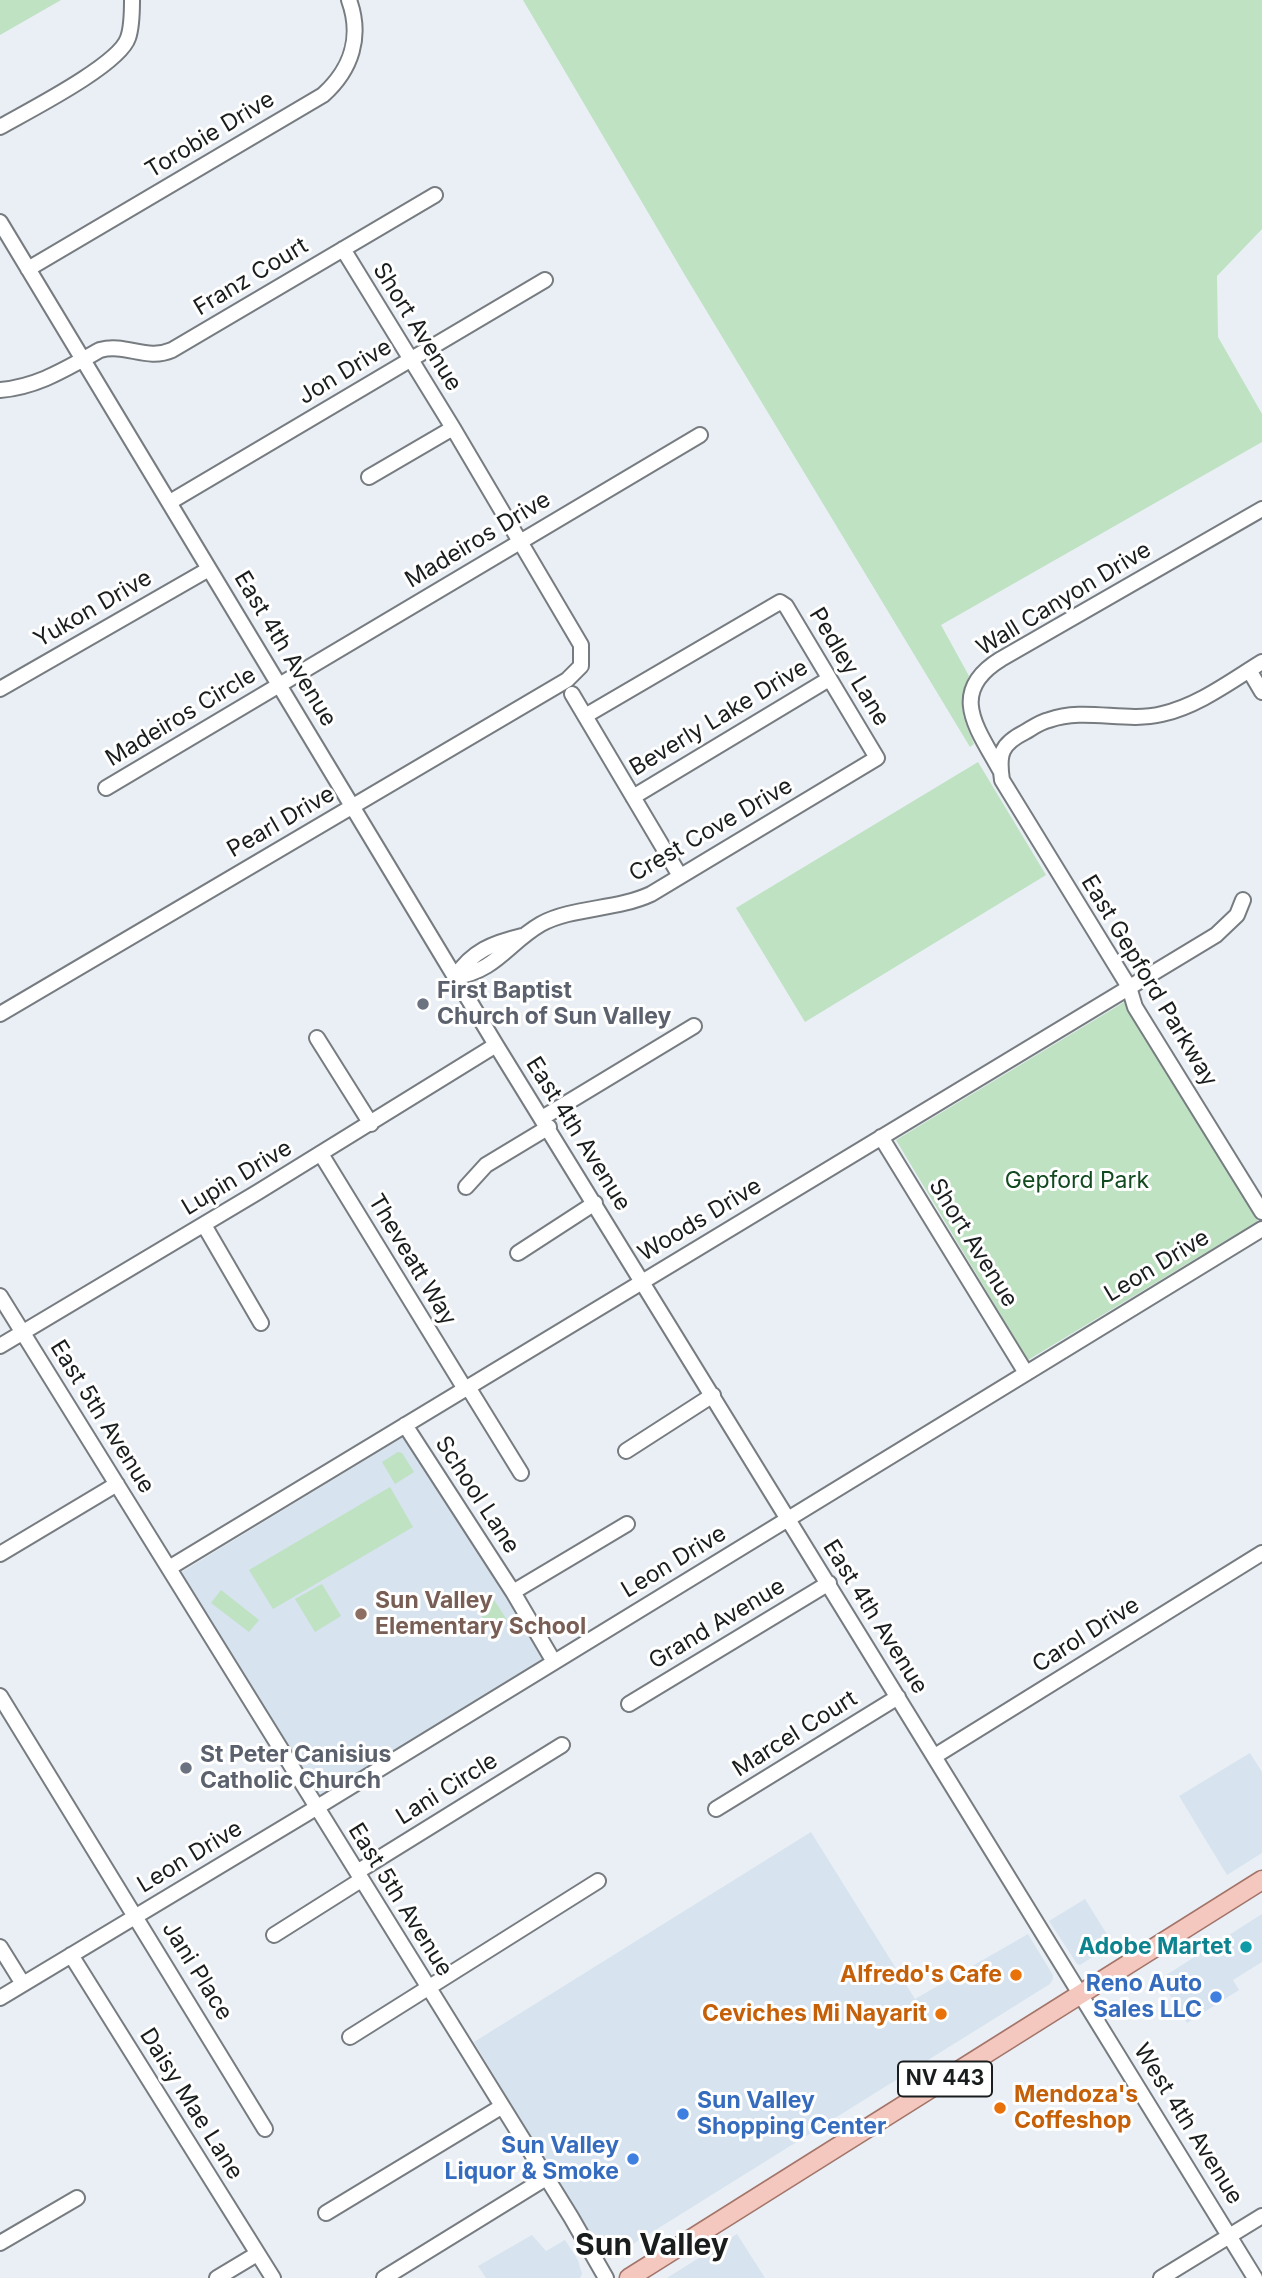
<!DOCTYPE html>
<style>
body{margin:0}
canvas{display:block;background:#e9eff5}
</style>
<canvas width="1262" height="2278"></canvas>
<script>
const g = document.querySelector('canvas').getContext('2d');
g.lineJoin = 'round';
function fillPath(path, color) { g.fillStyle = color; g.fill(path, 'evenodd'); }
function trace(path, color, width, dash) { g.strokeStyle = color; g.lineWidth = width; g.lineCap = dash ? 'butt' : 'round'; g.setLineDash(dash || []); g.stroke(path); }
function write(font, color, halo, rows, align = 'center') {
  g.font = font + ' Inter,sans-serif'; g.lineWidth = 6; g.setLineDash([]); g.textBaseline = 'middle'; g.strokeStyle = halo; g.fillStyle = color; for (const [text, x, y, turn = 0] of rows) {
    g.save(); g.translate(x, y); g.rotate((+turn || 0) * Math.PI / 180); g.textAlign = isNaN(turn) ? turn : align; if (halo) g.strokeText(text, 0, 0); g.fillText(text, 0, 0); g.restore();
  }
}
fillPath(new Path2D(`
 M405 1436 546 1661 317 1797 180 1573Z
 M1250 1753 1262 1772V1853L1227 1875 1179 1796Z
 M811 1832 915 1999 1028 1934 1053 1975V1979L1050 1984 617 2254 606 2255 597 2248 474 2042Z
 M1085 1899 1113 1944 1080 1965 1077 1964 1049 1921Z
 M1262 1914V1962L1233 1980 1239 1990 1187 2023 1160 1979Z
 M737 2234 765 2278H667Z
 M532 2235 546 2251 565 2240 578 2260 582 2274 580 2278H486L478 2266Z`), '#d7e3ee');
fillPath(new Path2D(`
 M0 0H61L0 35Z
 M523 0H1262V229L1217 276 1218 337 1262 414V442L941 625 969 676C957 706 962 715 974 744L970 747 686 277Z
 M978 762 1046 875 805 1022 736 908Z
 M1126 1001 1258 1221 1028 1360 896 1140Z
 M398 1452 402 1453 414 1472 395 1484 382 1462Z
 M390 1487 413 1527 273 1609 249 1570Z
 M322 1584 341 1616 315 1632 295 1599Z
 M221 1590 259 1620 249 1632 211 1603Z
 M489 1592 507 1620 490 1631 474 1602Z`), '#bee2c2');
const minor = new Path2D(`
 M0 127C28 111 119 65 128 38 132 27 132 12 132 0
 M0 222 496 1045 1255 2278
 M28 269 323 95C352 69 362 36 349 0
 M0 390C38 387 67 368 100 350 126 343 147 361 172 350L435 195
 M369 477 453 428
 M170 502 545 280
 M1262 662C1231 681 1198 706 1162 714 1125 723 1085 707 1049 720 1040 722 1032 728 1025 732 1001 744 998 754 1002 780L1129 987 1135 1007 1262 1212
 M1249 670 1262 692
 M0 689 209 569
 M572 694 680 876
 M1000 770C977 728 947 692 1001 659L1262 509
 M106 788 700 435
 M633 797 829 679
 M455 977C496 971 508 943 541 924 572 907 617 910 651 894L877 758 786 606 780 602 585 716
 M455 977C472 951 493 943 522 936
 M0 1014 567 680 581 666V645L453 428 343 249
 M317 1038 371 1124
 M542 1118 694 1026
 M881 1137 1026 1373
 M321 1154 465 1389
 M466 1187 486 1165 549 1127
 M204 1225 261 1323
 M518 1253 595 1203
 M0 1296 571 2217 606 2278
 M0 1346 258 1192 496 1045
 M468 1387 521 1473
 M405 1425 513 1592 554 1662
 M626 1451 713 1395
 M0 1554 117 1484
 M169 1568 1216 935 1237 915 1243 900
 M513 1592 627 1524
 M0 1696 265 2129
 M629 1704 829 1583
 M935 1756 1262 1553
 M716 1809 898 1697
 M357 1872 562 1745
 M274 1935 361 1880
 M0 1947 23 1984
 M71 1955 273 2278
 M0 1998 306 1814 1262 1229
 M350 2037 598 1881
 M326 2213 501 2107
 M0 2243 77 2198
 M217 2278 257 2254
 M384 2278 546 2178
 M1161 2278 1262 2216`);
const major = new Path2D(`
 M629 2278 1262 1880`);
trace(minor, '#777c81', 18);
trace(major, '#a37469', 21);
trace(minor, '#fff', 14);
trace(major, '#f4c8be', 18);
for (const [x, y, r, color] of [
 [423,1004,7,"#6b7280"],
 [361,1614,7,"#8d6e63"],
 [186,1768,7,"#6b7280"],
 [1246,1947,7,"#0f9aa8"],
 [1016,1975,7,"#e8710a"],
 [1216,1997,7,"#3f7fe0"],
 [941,2014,7,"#e8710a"],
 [1000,2108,7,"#e8710a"],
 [683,2114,7,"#3f7fe0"],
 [633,2159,7,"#3f7fe0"]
]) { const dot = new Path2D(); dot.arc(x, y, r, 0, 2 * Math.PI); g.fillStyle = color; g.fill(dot); trace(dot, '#fff', 2.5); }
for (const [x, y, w] of [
 [945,2079,94]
]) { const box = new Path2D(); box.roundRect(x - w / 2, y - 17.5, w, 35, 5); g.fillStyle = '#fff'; g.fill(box); trace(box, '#1a1d1e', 2); }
write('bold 21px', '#1a1d1e', null, [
 ["NV 443",945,2079]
]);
write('23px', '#1a1d1e', '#fff', [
 ["Torobie Drive",210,135,-31],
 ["Franz Court",251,277,-31],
 ["Short Avenue",417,327,58],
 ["Jon Drive",345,372,-31],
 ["Madeiros Drive",478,540,-31],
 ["Wall Canyon Drive",1064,599,-31],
 ["Yukon Drive",93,609,-30],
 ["East 4th Avenue",285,649,59],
 ["Pedley Lane",849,667,59],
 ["Madeiros Circle",181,717,-31],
 ["Beverly Lake Drive",719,718,-31],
 ["Pearl Drive",281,822,-30],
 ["Crest Cove Drive",711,830,-30],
 ["East Gepford Parkway",1149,981,59],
 ["East 4th Avenue",578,1134,58],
 ["Lupin Drive",237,1178,-31],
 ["Woods Drive",700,1220,-31],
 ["Short Avenue",973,1243,58],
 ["Theveatt Way",412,1260,59],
 ["Leon Drive",1157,1266,-31],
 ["East 5th Avenue",102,1417,58],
 ["School Lane",477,1495,57],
 ["Leon Drive",674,1562,-31],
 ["East 4th Avenue",875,1617,58],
 ["Grand Avenue",717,1624,-31],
 ["Carol Drive",1086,1635,-32],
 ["Marcel Court",795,1734,-32],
 ["Lani Circle",447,1789,-32],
 ["Leon Drive",190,1857,-31],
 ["East 5th Avenue",400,1900,58],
 ["Jani Place",197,1971,58],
 ["Daisy Mae Lane",191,2104,58],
 ["West 4th Avenue",1188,2124,58]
]);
write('bold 23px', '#5b616d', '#fff', [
 ["First Baptist",437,991],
 ["Church of Sun Valley",437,1017],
 ["St Peter Canisius",200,1755],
 ["Catholic Church",200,1781]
], 'left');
write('23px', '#114a1f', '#fff', [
 ["Gepford Park",1077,1181]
]);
write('bold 23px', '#785e54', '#fff', [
 ["Sun Valley",375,1601],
 ["Elementary School",375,1627]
], 'left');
write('bold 23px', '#0d838f', '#fff', [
 ["Adobe Martet",1232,1947]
], 'right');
write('bold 23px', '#c56008', '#fff', [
 ["Alfredo's Cafe",1002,1975],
 ["Ceviches Mi Nayarit",927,2014],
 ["Mendoza's",1014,2095,"left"],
 ["Coffeshop",1014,2121,"left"]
], 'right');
write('bold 23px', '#366cbe', '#fff', [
 ["Reno Auto",1202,1984],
 ["Sales LLC",1202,2010],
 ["Sun Valley",697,2101,"left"],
 ["Shopping Center",697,2127,"left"],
 ["Sun Valley",619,2146],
 ["Liquor & Smoke",619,2172]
], 'right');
write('bold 30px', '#1a1d1e', '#fff', [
 ["Sun Valley",652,2246]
]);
</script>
